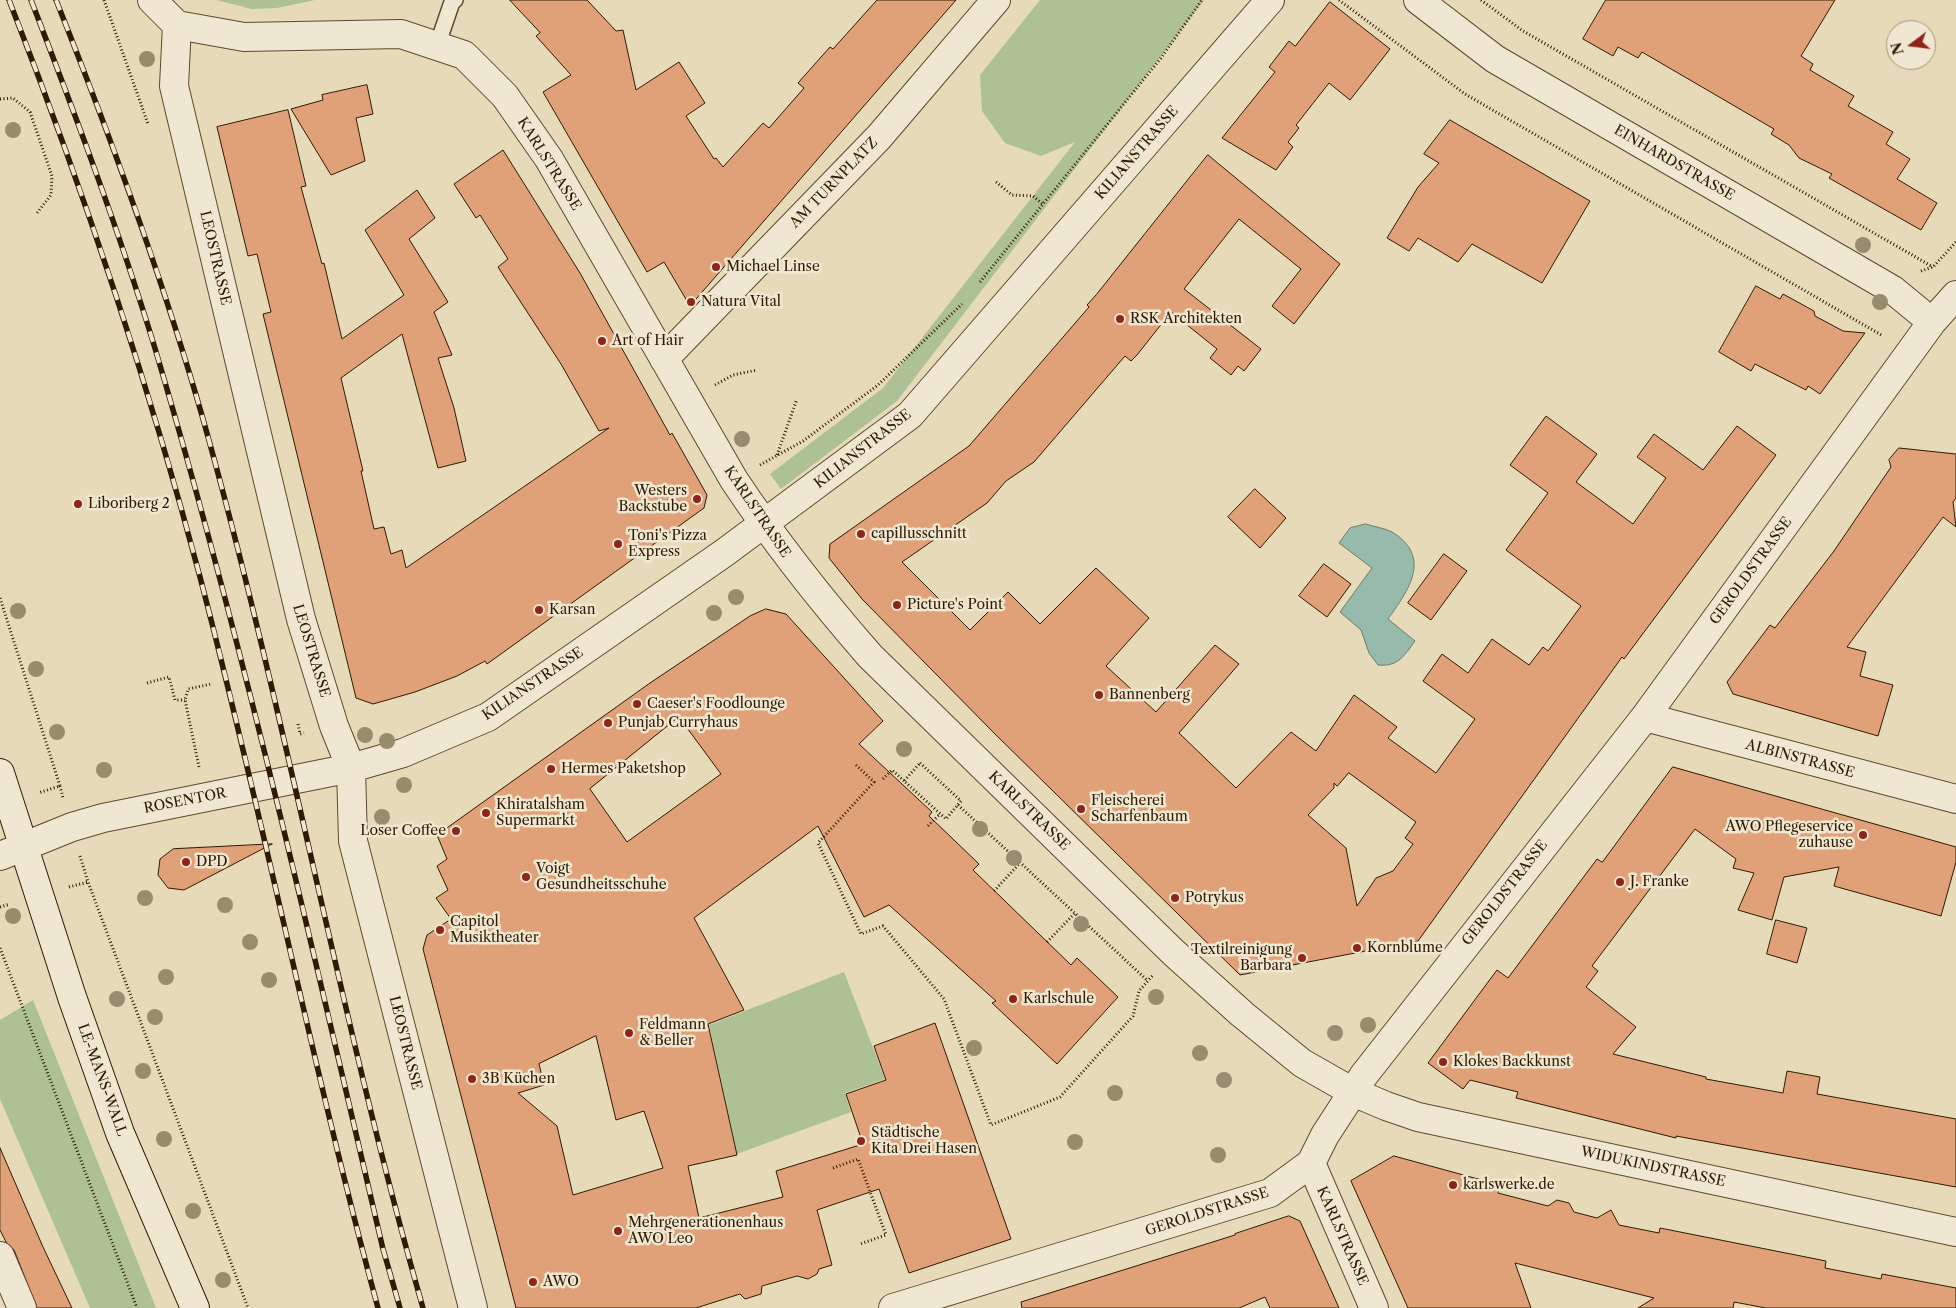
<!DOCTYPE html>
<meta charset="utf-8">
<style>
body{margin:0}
#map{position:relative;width:1956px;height:1308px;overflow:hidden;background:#e6dab8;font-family:"Libre Caslon Text",serif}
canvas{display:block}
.north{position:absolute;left:1886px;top:20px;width:50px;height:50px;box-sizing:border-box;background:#efe7d1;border:1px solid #a3957e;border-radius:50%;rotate:255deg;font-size:14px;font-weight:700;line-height:20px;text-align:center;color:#301a01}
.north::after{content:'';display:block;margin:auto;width:18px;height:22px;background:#8f2418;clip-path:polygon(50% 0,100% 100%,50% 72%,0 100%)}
</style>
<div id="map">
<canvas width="1956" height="1308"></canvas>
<div class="north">N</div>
</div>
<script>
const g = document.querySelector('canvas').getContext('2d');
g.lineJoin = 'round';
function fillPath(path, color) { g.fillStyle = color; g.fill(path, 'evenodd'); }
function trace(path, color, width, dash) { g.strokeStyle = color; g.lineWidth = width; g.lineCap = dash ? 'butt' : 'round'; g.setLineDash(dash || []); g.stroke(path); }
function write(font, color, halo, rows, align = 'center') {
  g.font = font + ' "Libre Caslon Text",serif'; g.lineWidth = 5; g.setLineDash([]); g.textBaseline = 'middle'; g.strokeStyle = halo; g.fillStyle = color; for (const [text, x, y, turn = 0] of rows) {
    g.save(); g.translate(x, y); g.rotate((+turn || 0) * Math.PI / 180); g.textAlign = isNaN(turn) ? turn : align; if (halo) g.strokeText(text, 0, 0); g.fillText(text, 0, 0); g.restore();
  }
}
fillPath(new Path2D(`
 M216 0H315L277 8 252 9Z
 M1040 0H1204L897 401 781 489 770 474 883 388 1075 142 1041 156 1005 143 982 111 980 75Z
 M844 972 885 1079 845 1093 851 1112 737 1154 709 1025Z
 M33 1000 156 1308H90L0 1099V1020Z`), '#aec194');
const water = new Path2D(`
 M1366 524C1374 527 1385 528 1392 532 1433 557 1408 591 1388 619L1415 641C1404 656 1398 667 1378 665L1369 653 1361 630 1340 612 1372 568 1339 543 1350 528Z`);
fillPath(water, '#96bbad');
trace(water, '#6d7b68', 1);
const building = new Path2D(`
 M510 0H587L616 31 623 30 636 90 679 62 705 103 686 116 714 159 716 158 723 167 763 123 769 128 804 88 798 83 830 47 833 49 877 0H956L690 306 664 262 647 272 543 92 571 75 536 36 540 33Z
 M1606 0H1835L1801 56 1813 64 1810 70 1854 96 1848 106 1893 132 1886 144 1910 159 1897 179 1937 203 1921 230 1829 178 1832 174 1799 158 1789 145 1771 134 1774 129 1642 52 1638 58 1618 47 1613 56 1583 39Z
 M1330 2 1390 49 1350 100 1329 83 1296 125 1299 128 1288 142 1293 147 1276 170 1222 138 1275 72 1269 67 1289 41 1295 46Z
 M367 85 373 114 356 118 365 161 331 175 291 109 323 100 322 95Z
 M288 110 306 186 301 187 322 264 324 263 342 339 404 295 365 230 417 190 435 218 409 239 448 302 434 312 452 355 438 358 454 408 466 461 438 468 402 334 341 378 363 471H361L374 529 384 527 391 554 402 550 406 568 609 428 599 431 561 364 498 267 508 259 480 215 476 218 454 184 503 150 580 273 670 435 672 433 707 495 704 508 487 664 485 661 457 676 415 692 373 704 356 698 263 314 271 312 257 254 248 256 217 127Z
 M1450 120 1590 201 1542 283 1472 244 1458 262 1418 238 1409 251 1387 238 1418 187 1439 163 1424 154Z
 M1208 155 1340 264 1294 324 1272 306 1301 269 1239 219 1184 289 1261 349 1244 371 1238 366 1231 375 1210 358 1217 349 1171 312 1137 355 1131 361 1125 356 1034 462 1006 481 987 503 902 562 970 630 1008 592 1040 624 1096 568 1149 618 1106 666 1156 712 1215 645 1239 664 1179 733 1236 788 1291 732 1316 751 1354 695 1397 727 1388 738 1436 773 1475 719 1423 681 1442 654 1468 673 1492 639 1529 665 1543 647 1548 651 1581 606 1506 550 1548 493 1510 465 1546 416 1597 454 1576 482 1633 524 1666 478 1637 457 1654 434 1703 470 1737 426 1776 455 1624 659 1622 657 1418 941 1240 975 994 733 862 599 829 558 830 544 969 446 1089 307 1087 305 1096 295ZM1349 773 1416 822 1405 838 1413 844 1393 871 1376 878 1357 906 1346 848 1308 815 1334 788V783L1337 786Z
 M1756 286 1780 299 1783 294 1814 311 1815 316 1843 331 1865 333 1820 394 1808 386 1806 390 1755 364 1751 371 1719 352Z
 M1899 448 1956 454V498L1953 502 1956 527 1943 517 1847 647 1866 652 1860 676 1893 685 1878 736 1733 694 1727 682 1770 625 1775 628 1834 551 1891 467 1889 460Z
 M1255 489 1286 518 1260 548 1228 517Z
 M1444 554 1467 571 1431 620 1408 603Z
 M1324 564 1351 584 1327 617 1299 596Z
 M766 609 786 614 883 721 859 744 932 812 929 816 979 864 973 870 1071 965 1077 958 1118 997 1057 1064 992 1003 996 1001 889 905 864 917 818 826 694 918 744 1010 708 1024 737 1155 688 1166 699 1218 783 1197 776 1171 863 1144 846 1094 886 1080 874 1046 935 1023 1011 1239 909 1273 879 1189 817 1210 832 1265 819 1269 817 1274 808 1279 797 1276 762 1286 761 1294 745 1299 740 1294 696 1308H516L423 949 427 935 451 919 436 898 448 890 437 866 447 859 437 835 650 683 750 616ZM679 717 721 774 627 842 590 789ZM596 1036 616 1120 644 1111 663 1168 573 1195 557 1126 518 1093 544 1085 539 1064Z
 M1673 767 1956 847V862L1941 916 1834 886 1839 867 1784 877 1772 920 1738 910 1754 873 1733 868 1736 859 1695 829 1592 966 1598 971 1586 987 1636 1027 1613 1054 1706 1077V1079L1783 1093 1787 1071 1820 1077 1817 1094 1956 1119V1187L1676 1136V1138L1516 1098 1518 1092 1470 1080 1463 1089 1428 1063 1497 970 1508 978 1597 859 1602 862Z
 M272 844 184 890 168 888 158 875 160 859 173 849Z
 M1776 920 1807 928 1797 963 1767 954Z
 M0 1148 43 1247 72 1308H37L14 1250 6 1242 0 1230Z
 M1394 1156 1500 1185 1498 1193 1548 1206 1557 1200 1569 1203 1574 1212 1597 1218 1611 1210 1619 1225 1659 1233 1660 1228 1826 1261 1825 1268 1881 1279 1882 1274 1956 1288V1308H1766L1734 1302 1733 1308H1638L1654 1298 1515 1263 1531 1308H1408L1351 1181Z
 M1289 1216 1300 1221 1339 1308H1270L1265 1297 1239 1308H1022L1021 1302 1235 1235V1234Z`);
fillPath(building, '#e1a178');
trace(building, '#301a01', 1);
const lane = new Path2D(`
 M437 46 452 2 455 0`);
const street = new Path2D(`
 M152 0 177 25 174 86 301 619 334 726 351 768 353 841 473 1308
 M1418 0 1495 59 1893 290 1932 322
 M177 25 244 37 401 34 464 55 505 96 549 159 734 480C776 543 821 600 870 656L1174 953 1242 1014 1302 1063 1353 1092 1386 1106 1418 1117 1956 1232
 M664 359 879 137 996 0
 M1645 717 1956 799
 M0 856 72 827 103 818 351 768 403 753 488 717 724 553 910 415 1270 0
 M1311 1163 1374 1308
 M0 1256 22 1308
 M893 1308 1270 1193 1311 1163 1325 1135 1364 1075 1645 717 1932 322 1956 295`);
const secondary = new Path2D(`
 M0 773 72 997 120 1133 195 1308`);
trace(lane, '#5e4a2f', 18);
trace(street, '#5e4a2f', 30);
trace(secondary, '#301a01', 30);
trace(new Path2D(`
 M104 0 148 124
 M1339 0 1465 94 1883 336
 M1481 0 1523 31 1933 267
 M0 99 13 98 30 112 52 176 51 195 37 213
 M996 182 1012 195 1033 196 1044 205
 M1921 271 1933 267 1956 242
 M980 282 1161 58 1202 0
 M715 385 733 375 757 370
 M777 455 797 399
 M760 465 803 441 878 385 962 304
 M0 598 60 786 38 793
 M147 683 169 677 175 700H185
 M298 724 300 734 304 733
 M920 763 961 801 946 819 904 781Z
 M856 765 874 782 818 843 861 934 883 926 944 999 991 1125 1060 1097 1133 1016 1139 991 1153 975
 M199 767 185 700 188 689 211 684
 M883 779 892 770 904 781
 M60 786 63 798
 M958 805 1148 981
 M928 826 940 814
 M80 856 88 882 248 1308
 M69 887 88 882
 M994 891 1020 863
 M0 907 10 904
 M1047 942 1075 913
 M0 948 137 1308
 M833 1168 858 1159 886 1235 860 1244`), '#301a01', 3, [1, 2.5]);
trace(lane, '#efe7d1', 15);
trace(street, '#efe7d1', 28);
trace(secondary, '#efe7d1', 28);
const rail = new Path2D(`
 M9 0C83 189 148 381 200 577 264 820 312 1066 378 1308
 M31 0C75 114 118 228 154 345 243 643 312 946 383 1249L400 1308
 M56 0C111 138 162 276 203 419 286 713 339 1015 423 1308`);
trace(rail, '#301a01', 5.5);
trace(rail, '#efe7d1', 4, [11]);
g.fillStyle = '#978c6c';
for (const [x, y] of [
 [147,59],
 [13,130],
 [1863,245],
 [1880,302],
 [742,439],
 [736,597],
 [18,611],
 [714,613],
 [36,669],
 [57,732],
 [365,735],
 [387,741],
 [904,749],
 [104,770],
 [404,785],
 [382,817],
 [980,829],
 [1014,858],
 [145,898],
 [225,905],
 [13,916],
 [1081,924],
 [250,942],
 [166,977],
 [269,980],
 [1156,997],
 [117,999],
 [155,1017],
 [1368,1025],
 [1335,1033],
 [974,1048],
 [1200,1053],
 [143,1071],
 [1224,1080],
 [1115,1093],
 [164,1139],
 [1075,1142],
 [1218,1155],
 [193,1211],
 [223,1280]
]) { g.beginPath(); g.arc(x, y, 8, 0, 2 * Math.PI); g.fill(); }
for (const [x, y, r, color] of [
 [716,267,5,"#8f2418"],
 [691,302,5,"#8f2418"],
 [1120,319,5,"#8f2418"],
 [602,341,5,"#8f2418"],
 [697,499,5,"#8f2418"],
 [78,504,5,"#8f2418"],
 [861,534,5,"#8f2418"],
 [618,544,5,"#8f2418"],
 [897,605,5,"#8f2418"],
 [539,610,5,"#8f2418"],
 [1099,695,5,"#8f2418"],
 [637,704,5,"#8f2418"],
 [608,723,5,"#8f2418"],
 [551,769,5,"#8f2418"],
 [1081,809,5,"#8f2418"],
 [486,813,5,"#8f2418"],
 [456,831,5,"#8f2418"],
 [1863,835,5,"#8f2418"],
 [186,862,5,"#8f2418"],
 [526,877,5,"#8f2418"],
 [1620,882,5,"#8f2418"],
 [1175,898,5,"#8f2418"],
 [440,930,5,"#8f2418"],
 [1357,948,5,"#8f2418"],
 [1302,958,5,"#8f2418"],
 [1013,999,5,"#8f2418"],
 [629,1033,5,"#8f2418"],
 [1443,1062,5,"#8f2418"],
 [472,1079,5,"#8f2418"],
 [861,1141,5,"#8f2418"],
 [1453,1185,5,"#8f2418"],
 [618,1231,5,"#8f2418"],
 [533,1282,5,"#8f2418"]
]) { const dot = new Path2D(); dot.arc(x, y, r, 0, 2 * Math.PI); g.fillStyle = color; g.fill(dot); trace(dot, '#efe7d1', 2); }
write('14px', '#301a01', '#efe7d1', [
 ["KILIANSTRASSE",1137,153,-49],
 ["EINHARDSTRASSE",1674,163,30],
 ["KARLSTRASSE",549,164,58],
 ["AM TURNPLATZ",834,183,-46],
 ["LEOSTRASSE",215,258,77],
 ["KILIANSTRASSE",863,449,-38],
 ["KARLSTRASSE",757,512,56],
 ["GEROLDSTRASSE",1751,571,-54],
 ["LEOSTRASSE",311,651,73],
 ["KILIANSTRASSE",533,684,-34],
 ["ALBINSTRASSE",1800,759,15],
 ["ROSENTOR",185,801,-11],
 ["KARLSTRASSE",1029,811,44],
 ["GEROLDSTRASSE",1505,893,-52],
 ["LEOSTRASSE",405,1043,76],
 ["LE-MANS-WALL",102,1080,70],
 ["WIDUKINDSTRASSE",1653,1167,12],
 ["GEROLDSTRASSE",1207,1212,-18],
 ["KARLSTRASSE",1342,1236,66]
]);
write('14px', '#301a01', '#efe7d1', [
 ["Michael Linse",726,267],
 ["Natura Vital",701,302],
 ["RSK Architekten",1130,319],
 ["Art of Hair",612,341],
 ["Westers",687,491,"right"],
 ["Backstube",687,507,"right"],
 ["Liboriberg 2",88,504],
 ["capillusschnitt",871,534],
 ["Toni's Pizza",628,536],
 ["Express",628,552],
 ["Picture's Point",907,605],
 ["Karsan",549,610],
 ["Bannenberg",1109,695],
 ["Caeser's Foodlounge",647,704],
 ["Punjab Curryhaus",618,723],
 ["Hermes Paketshop",561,769],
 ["Fleischerei",1091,801],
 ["Scharfenbaum",1091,817],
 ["Khiratalsham",496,805],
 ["Supermarkt",496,821],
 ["AWO Pflegeservice",1853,827,"right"],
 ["zuhause",1853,843,"right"],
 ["Loser Coffee",446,831,"right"],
 ["DPD",196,862],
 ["Voigt",536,869],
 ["Gesundheitsschuhe",536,885],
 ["J. Franke",1630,882],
 ["Potrykus",1185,898],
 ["Capitol",450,922],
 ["Musiktheater",450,938],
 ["Kornblume",1367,948],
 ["Textilreinigung",1292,950,"right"],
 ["Barbara",1292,966,"right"],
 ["Karlschule",1023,999],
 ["Feldmann",639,1025],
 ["& Beller",639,1041],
 ["Klokes Backkunst",1453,1062],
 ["3B Küchen",482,1079],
 ["Städtische",871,1133],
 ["Kita Drei Hasen",871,1149],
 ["karlswerke.de",1463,1185],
 ["Mehrgenerationenhaus",628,1223],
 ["AWO Leo",628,1239],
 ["AWO",543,1282]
], 'left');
</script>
